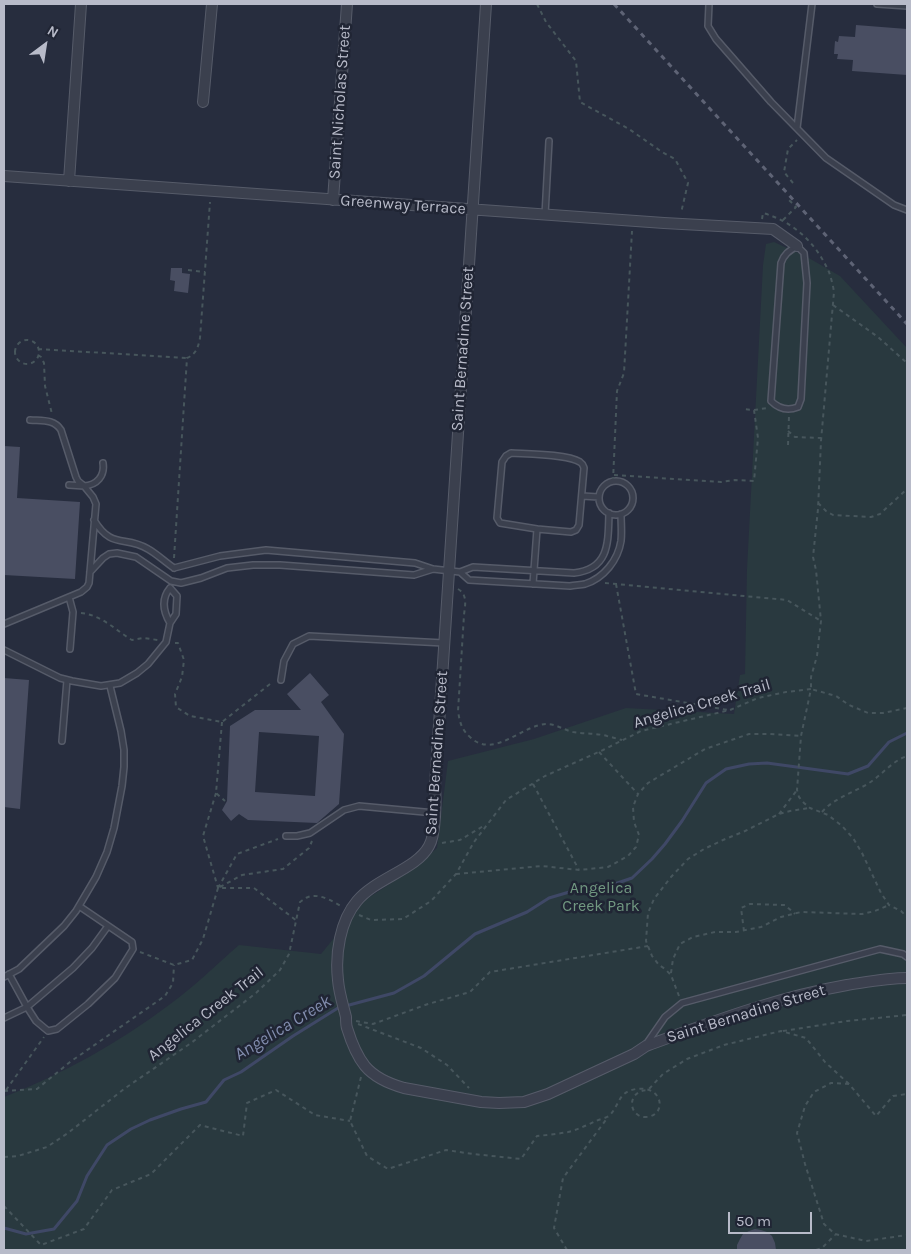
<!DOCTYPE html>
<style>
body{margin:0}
#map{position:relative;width:911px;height:1254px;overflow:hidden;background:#272d3e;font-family:Karla,sans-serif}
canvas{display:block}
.frame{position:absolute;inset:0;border:5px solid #b8bbc9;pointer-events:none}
.north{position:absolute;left:20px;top:20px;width:50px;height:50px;-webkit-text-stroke:4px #202534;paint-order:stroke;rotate:31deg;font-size:14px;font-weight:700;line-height:20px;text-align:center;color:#b8bbc9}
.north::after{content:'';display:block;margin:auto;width:18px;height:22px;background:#b8bbc9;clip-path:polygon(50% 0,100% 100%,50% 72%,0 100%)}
.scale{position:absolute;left:728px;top:1212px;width:84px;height:22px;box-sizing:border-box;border:2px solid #b8bbc9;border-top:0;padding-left:6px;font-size:15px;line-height:18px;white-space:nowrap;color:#b8bbc9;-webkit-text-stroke:4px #202534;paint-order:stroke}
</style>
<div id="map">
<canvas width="911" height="1254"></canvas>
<div class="frame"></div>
<div class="north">N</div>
<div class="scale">50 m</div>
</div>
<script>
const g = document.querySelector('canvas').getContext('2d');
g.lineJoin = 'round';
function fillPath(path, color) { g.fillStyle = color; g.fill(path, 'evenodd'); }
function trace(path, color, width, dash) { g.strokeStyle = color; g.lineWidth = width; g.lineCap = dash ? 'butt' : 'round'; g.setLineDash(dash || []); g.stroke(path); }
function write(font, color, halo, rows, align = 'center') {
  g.font = font + ' Karla,sans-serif'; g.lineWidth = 5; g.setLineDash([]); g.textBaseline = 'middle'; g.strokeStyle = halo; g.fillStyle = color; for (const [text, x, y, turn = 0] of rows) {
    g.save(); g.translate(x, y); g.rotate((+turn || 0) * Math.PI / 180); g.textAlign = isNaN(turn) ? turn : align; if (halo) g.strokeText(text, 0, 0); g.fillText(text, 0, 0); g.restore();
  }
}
fillPath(new Path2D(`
 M774 242 807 257 840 276 907 348V1250H4V1097C63 1074 118 1043 169 1005 194 987 216 965 239 945L321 954 365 900 416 867 437 848 448 761 534 739 626 708 734 714 740 675 745 674 747 569 763 265 766 244Z`), '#29393f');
trace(new Path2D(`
 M4 1228 26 1234 54 1229 77 1201 87 1176 107 1145 131 1129 150 1120 181 1109 206 1102 224 1080 241 1072 293 1036 338 1008 394 993 424 976 475 934 527 912 549 898 576 890 603 888 632 878 652 859 665 844 682 821 706 783 726 769 749 764 767 763 848 774 868 766 889 742 907 733`), '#3f4866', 3);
fillPath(new Path2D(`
 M856 25 907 29V75L852 71 853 60 837 59 838 54H834L835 41 838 42 839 36 855 37Z
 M171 268H182V273L190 274 188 293 174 291 175 281 170 280Z
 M4 446 20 447 17 498 80 502 75 579 4 575Z
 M310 673 329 695 321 702 344 734 339 804 317 823 248 820 239 814 231 821 222 810 227 801 230 726 255 710H301L287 694ZM259 732 319 736 315 796 255 792Z
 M4 678 29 680 20 809 4 807Z
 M755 1229 761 1230 767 1232 772 1236 775 1243 776 1250H737V1245L740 1239 743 1234 749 1231Z`), '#494e62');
const lane = new Path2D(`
 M709 4 708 26 716 39 771 102 826 158 894 205 907 210
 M877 4 907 6
 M797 128 812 4
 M545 215 549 141
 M797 246 804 253 807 283 801 399 798 407C788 411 779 409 771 401L781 263C784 254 789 251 797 246Z
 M30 420C42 421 54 419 61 430L76 477 78 481 84 486C97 485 105 476 103 463
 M599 498a17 17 0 1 1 34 0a17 17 0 1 1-34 0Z
 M582 496 599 497
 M609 513C608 542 610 569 574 573L473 567 460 572 469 580 570 586C575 585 581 585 585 584 604 578 618 560 621 541 622 532 621 523 621 514
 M94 520C112 550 125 535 148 549 157 554 165 562 174 568
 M433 569 460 572
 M90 572 103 558 109 554 117 553 136 557 171 581 181 583 201 578 227 568 253 565H280L414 575 433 569 415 563 266 550 220 556 174 568
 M533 584 537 529 571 532 576 530 579 525 584 468C583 465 583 464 580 462 567 454 526 454 511 453L506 456 502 462 497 518 500 523 537 529
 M69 597 73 612 70 649
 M4 624 81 592 87 587 89 583 96 504 93 497 84 486 69 485
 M4 650 60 678 72 681 101 686 120 683 137 673 148 664 166 642 170 623 176 614 177 596 170 588C161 599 163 611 170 623
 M281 680 284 661 293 644 309 636 444 643
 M62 741 67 680
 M286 836H297L310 833 344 810 359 806 435 813
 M9 974 27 1007 73 968 92 948 108 926
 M4 977 19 969 64 926 76 911 96 877 107 852 114 828 122 786 124 767V750L121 731 110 686
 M4 1018 27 1007 36 1021 48 1031 57 1029 88 1004 115 978 133 949 132 942 79 906
 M647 1043 665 1017 682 1003 880 949 903 954 907 957`);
const street = new Path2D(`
 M486 4 435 786C436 800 436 834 429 846 417 869 376 878 357 901 340 921 335 954 338 980 339 993 343 1005 346 1017 346 1021 346 1025 347 1028 351 1041 357 1056 365 1066 375 1078 390 1084 404 1088L481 1102 499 1103 524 1102 548 1094 634 1054 646 1046C712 1022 778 997 847 985 867 982 887 978 907 978
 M203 102 212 4
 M4 176 664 223 773 229 797 246
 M69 181 81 4
 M333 200 347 4`);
trace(lane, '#565b69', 8);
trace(street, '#565b69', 12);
trace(new Path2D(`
 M537 4 546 22 576 61 580 102 629 129 662 152 675 159 688 183 681 213
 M793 183 784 172 788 149 797 140
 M762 219 763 213C794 222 816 243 829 272 831 278 833 285 834 292L821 441 818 509 813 557 816 570 821 621 817 656 811 677V689L836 696 849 705 868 713H883L907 708
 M783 220 796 207 788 199
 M188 270 205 272
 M833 305 878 337 907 363
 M15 352a12 12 0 1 1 24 0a12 12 0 1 1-24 0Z
 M38 349 187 358
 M38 355 41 357 44 363 45 386 52 414
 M754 410 767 408
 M788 431 795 437 821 438
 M788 445 789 416
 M614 475 721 482 735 480 754 481 758 438 754 410 742 409
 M613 481 617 391 624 373 632 231
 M818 503 826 511 833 515 871 517 880 514 907 489
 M174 558 187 358C196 354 198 348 200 338L210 202
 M605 583 787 600 821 621
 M616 584 636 694 728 710
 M458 589C468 595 465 605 464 615L458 711C460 724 462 730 471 738 495 759 523 724 547 724 556 724 564 730 573 732 584 734 596 733 607 736 612 737 617 739 622 740
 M81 613C102 615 115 630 132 640L143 638 158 640
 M175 643H178L184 660 182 677 175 694 176 707 190 716 222 722 270 684
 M222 722 216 793 225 801
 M599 752 638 794
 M533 784 579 870
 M216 793 203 836 218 888
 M822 812C834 798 853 793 869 783 882 775 892 761 907 756
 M779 814 797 790
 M442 843 460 840 485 825
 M456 874 542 866 579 870 608 867 628 856 636 847 639 835 634 822 633 807 638 794 648 783 705 749 749 734H770L801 736
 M220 887 242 875 283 869 309 848 312 841
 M218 888 237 854 278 839
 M359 915 371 920 403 919 431 901 456 874 474 842 506 800 545 776 603 750 641 731 730 710 758 698 786 692 811 689 801 736 797 790 799 797 804 803 810 808 828 815 842 826 853 838 862 853 881 893 889 905 901 911 907 917
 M744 931 741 908 750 904 785 905 795 914
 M140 952 174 965 192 960 203 939 218 888H254L297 921
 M671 973 673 959 680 944 693 937 715 932H736L761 927 781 917 801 912 862 914 875 911 889 905
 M679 996 671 975 665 969 659 965 652 956 646 941 648 913 654 899 671 877 688 859 704 849 723 840 745 831 779 814 790 811 809 808
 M356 1021 373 1024 428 1004 470 992 490 972 648 946
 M358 1024 421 1048 447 1065 469 1088
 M783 1031 847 1021 907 1015
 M361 1077 350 1121 367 1156 388 1169 446 1150 473 1154 521 1159 537 1136C547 1135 558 1134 568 1132 577 1130 587 1125 596 1121 600 1119 607 1118 610 1115 620 1104 618 1092 636 1089 664 1085 667 1116 646 1117 629 1118 625 1091 648 1090L663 1074 687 1059 724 1045 781 1031 806 1038 825 1062 849 1084 876 1116 893 1096 907 1094
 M849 1084 831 1083 814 1092 805 1106 797 1133 805 1164 824 1224 835 1234 866 1241 907 1235
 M6 1090 44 1037
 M4 1091 37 1089 70 1062 165 996 173 983 174 965
 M4 1157 18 1156 47 1147 68 1133 124 1089 191 1043 256 993 280 970 289 954 300 902C303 900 305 898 308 897 319 893 332 901 341 906
 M4 1206 41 1245 84 1229 112 1190 151 1174 200 1125 243 1136 247 1103 276 1090 315 1115 350 1121
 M567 1250 554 1228 563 1178 608 1117
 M816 1250 822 1248 835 1235`), '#47565c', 2, [4, 4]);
trace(lane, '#3b404e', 5);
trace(street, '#3b404e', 10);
trace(new Path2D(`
 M614 4 907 324`), '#5e6375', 3, [5, 5]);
write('16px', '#b8bbc9', '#202534', [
 ["Saint Nicholas Street",340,102,-86],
 ["Greenway Terrace",403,205,4],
 ["Saint Bernadine Street",463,349,-86],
 ["Angelica Creek Trail",702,704,-16],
 ["Saint Bernadine Street",437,753,-86],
 ["Angelica Creek Trail",206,1014,-38],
 ["Saint Bernadine Street",746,1014,-17]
]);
write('16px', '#719881', '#202534', [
 ["Angelica",601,888],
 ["Creek Park",601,906]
]);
write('italic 18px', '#828dae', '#202534', [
 ["Angelica Creek",283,1028,-31]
]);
</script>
